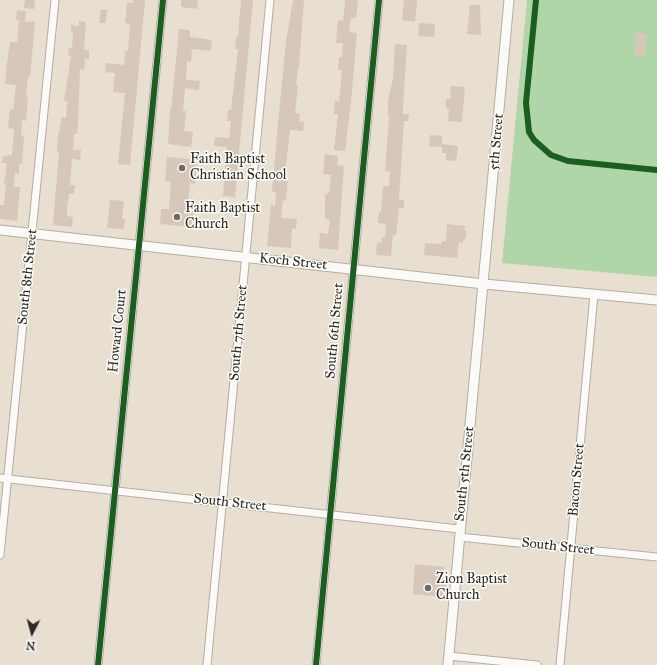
<!DOCTYPE html>
<style>
body{margin:0}
#map{position:relative;width:657px;height:665px;overflow:hidden;background:#e8dfd0;font-family:"IM FELL Great Primer",serif}
canvas{display:block}
.north{position:absolute;left:12px;top:613px;width:40px;height:40px;-webkit-text-stroke:3px #fdfcf7;paint-order:stroke;rotate:186deg;font-size:11px;font-weight:700;line-height:16px;text-align:center;color:#2b2b2b}
.north::after{content:'';display:block;margin:auto;width:14px;height:18px;background:#2b2b2b;clip-path:polygon(50% 0,100% 100%,50% 72%,0 100%)}
</style>
<div id="map">
<canvas width="657" height="665"></canvas>
<div class="north">N</div>
</div>
<script>
const g = document.querySelector('canvas').getContext('2d');
g.lineJoin = 'round';
function fillPath(path, color) { g.fillStyle = color; g.fill(path, 'evenodd'); }
function trace(path, color, width, dash) { g.strokeStyle = color; g.lineWidth = width; g.lineCap = dash ? 'butt' : 'round'; g.setLineDash(dash || []); g.stroke(path); }
function write(font, color, halo, rows, align = 'center') {
  g.font = font + ' "IM FELL Great Primer",serif'; g.lineWidth = 3; g.setLineDash([]); g.textBaseline = 'middle'; g.strokeStyle = halo; g.fillStyle = color; for (const [text, x, y, turn = 0] of rows) {
    g.save(); g.translate(x, y); g.rotate((+turn || 0) * Math.PI / 180); g.textAlign = isNaN(turn) ? turn : align; if (halo) g.strokeText(text, 0, 0); g.fillText(text, 0, 0); g.restore();
  }
}
fillPath(new Path2D(`
 M527 0H657V277L502 263Z`), '#b0d5a9');
fillPath(new Path2D(`
 M25 0H35L34 9 24 8Z
 M133 0H145L130 165 118 164 125 93 113 92 115 73 105 72 106 63 124 65 125 51H128L130 24 125 23 127 3H133Z
 M181 0H198L197 9 181 7Z
 M241 0H253L235 197 223 196 227 147 214 146 215 137 229 138 231 121H227L228 110H231L238 49H235L236 37H238Z
 M293 0H304L299 68H298L296 85H298L295 113 300 114 299 121 304 122 303 131 290 130 286 165 284 181H288L286 201 283 200 281 218 297 219 296 229 292 228 291 248 267 246 271 205 275 206 276 192H272L278 123 286 42Z
 M345 0H358L356 18H351L349 32 357 33 351 102 345 151 334 150 338 114H334L335 101H339L342 70H338L339 57H342L343 43H336L338 20 343 21Z
 M404 0H417L415 22 402 20Z
 M470 5H480L481 35 467 34Z
 M101 9 107 10 106 23H99Z
 M17 10 26 11 25 21 16 20Z
 M19 21 35 22 30 77H28L26 97H28L26 121 22 120 21 135 24 136 22 164H19V174L15 173 14 187H20L17 221 0 219V205H4L6 184H4L7 163H2L3 156 12 155 14 129 8 128 10 109 13 110 16 85 5 84 7 63 10 42H17Z
 M79 21 86 22 84 50H89V59H85L84 70 80 69 78 123 77 134H74L73 150H81L80 160 72 159 70 185H75L74 193 69 194 67 208V216L73 217 72 227 53 225 59 152H57L58 137 62 117 66 118 67 101H64L71 56 68 55 69 48H72L73 33H71V25L79 26Z
 M419 23 435 24 434 37 418 36Z
 M179 29 190 30V37L212 40 211 51 192 49 191 62 187 61 186 80 200 81 199 90 185 88 183 111H186L184 131 193 132 191 147 168 144 170 110H171Z
 M636 33 647 34 644 56 634 55Z
 M395 44 407 45 403 107V114H409L408 121H404L399 200H404V208H399L396 235H393L391 256 376 255 377 242 382 243V237L385 238 386 224 378 223 379 212H381L383 186H389L390 172 385 171 389 117 388 116V100L393 79Z
 M451 86 465 87 462 122 448 121 449 109 446 108V99H450Z
 M430 135 442 136V147L429 146Z
 M442 144 458 146 456 161 446 160V153H442Z
 M325 154 338 156 337 165 344 166 338 250 319 248 320 233 328 234 330 220 325 219V195L329 193 331 175 323 174Z
 M167 157 197 160 195 184 190 183 187 210 193 211 192 227 160 224 161 209H169L171 182 165 181Z
 M110 200 124 201 122 219H125L124 229 107 228Z
 M447 224 465 226 464 230H466V239H463V243L459 242 457 258 424 255 425 243 441 244 442 241H446Z
 M415 564 444 567 442 584H446L445 597 413 594Z`), '#d7c6ba');
const minor = new Path2D(`
 M0 478 459 529
 M459 537 657 557
 M0 555 55 0
 M449 656 537 665
 M98 665 163 0
 M207 665 270 0
 M316 665 379 0
 M560 665 594 294`);
const tertiary = new Path2D(`
 M0 230 484 284 657 300
 M448 665 509 0`);
trace(minor, '#b3ada3', 9);
trace(tertiary, '#b3ada3', 11);
trace(minor, '#fcfaf8', 7);
trace(tertiary, '#fcfaf8', 9);
trace(new Path2D(`
 M536 0 526 103 529 132 534 140 551 155 568 161 657 170
 M98 665 163 0
 M316 665 379 0`), '#1b5e20', 6);
for (const [x, y, r, color] of [
 [182,168,4,"#6d6a65"],
 [177,217,4,"#6d6a65"],
 [428,588,4,"#6d6a65"]
]) { const dot = new Path2D(); dot.arc(x, y, r, 0, 2 * Math.PI); g.fillStyle = color; g.fill(dot); trace(dot, '#fdfcf7', 1.5); }
write('14px', '#2b2b2b', '#fdfcf7', [
 ["5th Street",497,142,-85],
 ["Koch Street",293,262,6],
 ["South 8th Street",28,277,-84],
 ["Howard Court",118,331,-84],
 ["South 6th Street",335,331,-85],
 ["South 7th Street",239,333,-85],
 ["South 5th Street",465,474,-84],
 ["Bacon Street",577,480,-85],
 ["South Street",230,503,6],
 ["South Street",558,547,6]
]);
write('14px', '#2b2b2b', '#fdfcf7', [
 ["Faith Baptist",190,160],
 ["Christian School",190,176],
 ["Faith Baptist",185,209],
 ["Church",185,225],
 ["Zion Baptist",436,580],
 ["Church",436,596]
], 'left');
</script>
